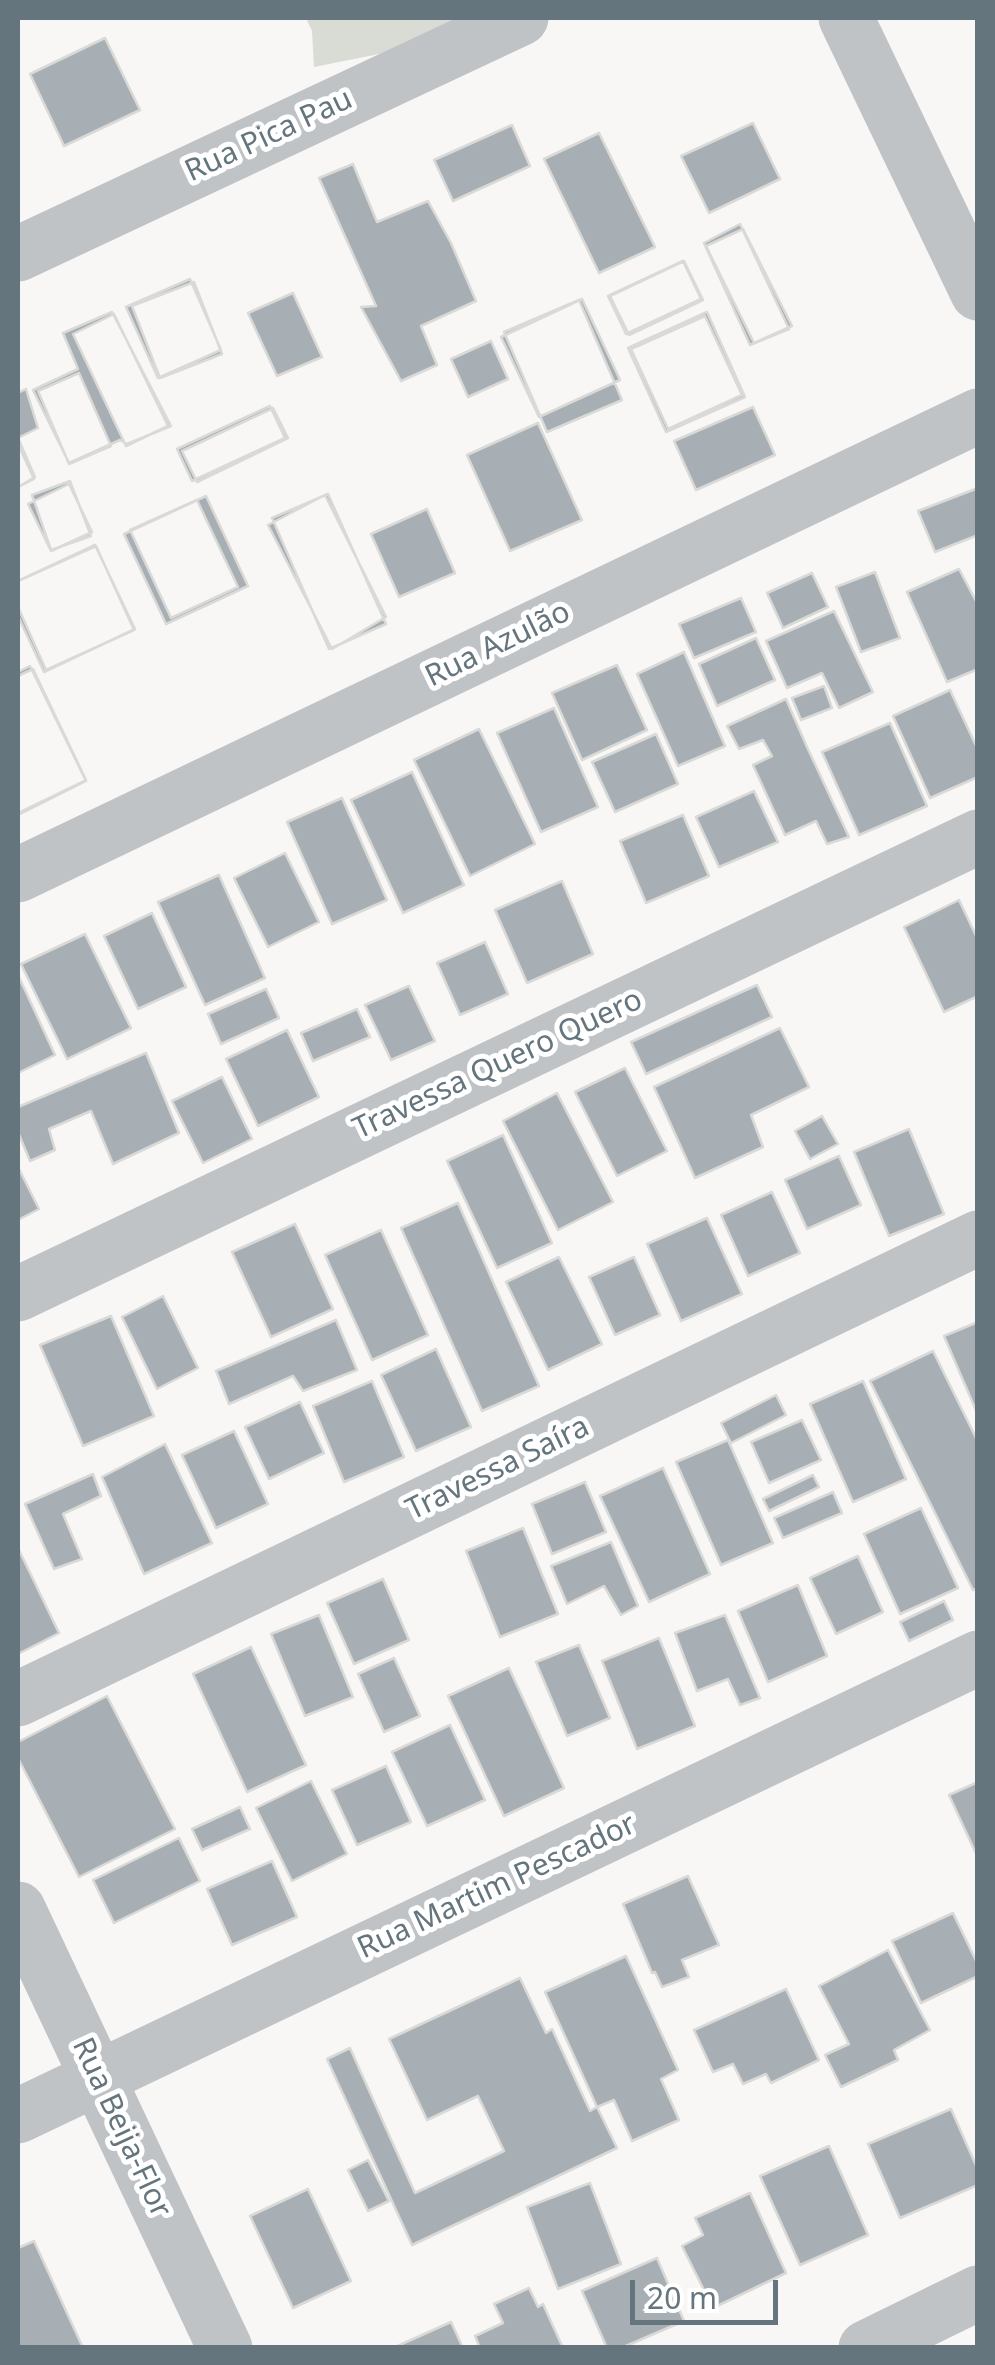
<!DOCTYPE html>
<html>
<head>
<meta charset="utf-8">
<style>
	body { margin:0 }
	#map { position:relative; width:995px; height:2365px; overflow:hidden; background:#f8f7f5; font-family:"Noto Sans",sans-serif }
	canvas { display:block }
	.frame { position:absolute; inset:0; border:20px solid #65757e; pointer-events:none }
	.scale { position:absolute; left:630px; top:2280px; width:148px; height:45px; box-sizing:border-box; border:5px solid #65757e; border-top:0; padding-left:12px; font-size:30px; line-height:35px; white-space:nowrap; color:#65757e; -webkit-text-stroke:8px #fff; paint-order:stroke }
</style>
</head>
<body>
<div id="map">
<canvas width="995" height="2365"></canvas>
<div class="frame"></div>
<div class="scale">20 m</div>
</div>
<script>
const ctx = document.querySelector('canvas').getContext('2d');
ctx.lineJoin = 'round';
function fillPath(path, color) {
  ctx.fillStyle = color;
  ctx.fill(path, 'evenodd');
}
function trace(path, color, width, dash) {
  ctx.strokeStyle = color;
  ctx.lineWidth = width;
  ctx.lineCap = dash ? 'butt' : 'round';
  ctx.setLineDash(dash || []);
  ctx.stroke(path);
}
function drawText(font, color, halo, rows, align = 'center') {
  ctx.font = font + ' "Noto Sans",sans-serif';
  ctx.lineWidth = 10;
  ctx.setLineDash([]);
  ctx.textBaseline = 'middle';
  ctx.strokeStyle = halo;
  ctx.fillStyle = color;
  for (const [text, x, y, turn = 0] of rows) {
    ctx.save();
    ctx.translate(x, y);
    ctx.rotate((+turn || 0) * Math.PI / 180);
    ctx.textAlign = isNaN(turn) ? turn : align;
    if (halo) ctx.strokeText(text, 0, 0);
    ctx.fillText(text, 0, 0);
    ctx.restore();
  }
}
const green = new Path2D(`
	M306 18H480L384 53 314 67 312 31Z`);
const building = new Path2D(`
	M105 38 140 110 64 146 30 74Z
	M753 123 780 179 709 213 681 156Z
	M512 125 530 166 453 201 434 160Z
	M599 133 655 247 599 273 544 159Z
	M353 164 377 222 428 201 451 243 476 301 421 326 437 365 401 381 361 307 376 306 319 178Z
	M740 224 789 329 750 345 704 243Z
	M743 229 792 326 754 343 706 246Z
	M683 261 701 299 626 334 608 296Z
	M684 261 703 300 629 335 610 296Z
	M190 279 221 350 158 378 126 307Z
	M194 282 222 354 160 378 132 306Z
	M293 293 322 357 277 376 248 313Z
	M582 299 620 380 539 417 501 337Z
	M579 300 622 400 547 432 504 332Z
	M112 312 171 426 127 444 120 440 69 463 33 390 78 369 63 333Z
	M707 312 745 397 666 432 628 348Z
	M114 314 168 426 126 446 73 334Z
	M705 316 742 395 668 429 631 349Z
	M491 341 508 379 468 397 451 359Z
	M79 373 111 446 69 464 38 391Z
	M26 389 38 428 18 438 35 477 18 487V393Z
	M270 406 285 438 192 481 177 449Z
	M753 407 775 455 696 490 674 441Z
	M273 408 288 438 197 482 182 451Z
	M538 423 582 520 510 551 467 455Z
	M18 444 34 479 18 487Z
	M70 481 91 536 51 550 32 495Z
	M69 484 92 532 51 551 28 504Z
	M978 488V535L935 552 918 511Z
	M328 494 386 624 329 649 272 518Z
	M325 495 386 617 332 649 268 525Z
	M206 496 248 586 166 624 124 534Z
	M197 500 238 587 171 618 130 530Z
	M427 509 455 573 399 597 371 534Z
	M95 545 135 629 44 672 18 616V581Z
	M96 546 134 630 46 670 18 607V581Z
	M959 569 978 605V669L947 682 907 592Z
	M875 572 900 638 861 652 836 587Z
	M812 573 828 607 783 628 767 593Z
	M741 598 756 632 694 658 679 624Z
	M834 611 873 692 839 708 822 673 787 688 766 641Z
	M756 638 775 680 717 706 699 664Z
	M684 652 725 746 678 766 637 674Z
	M617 665 647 730 582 760 552 693Z
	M30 666 86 781 18 815V672Z
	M33 669 86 780 18 813V676Z
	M824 686 832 708 801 720 792 698Z
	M950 690 978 750V777L930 798 893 716Z
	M786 699 807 747 849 837 827 844 816 821 785 835 753 765 772 756 763 740 739 749 727 726Z
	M554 708 598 807 541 832 497 733Z
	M890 723 927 806 859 835 822 752Z
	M479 729 535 844 470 876 414 760Z
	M656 734 678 784 615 812 592 762Z
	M412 772 464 885 403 913 351 800Z
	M754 791 778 842 719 867 696 817Z
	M342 798 387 900 332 924 287 822Z
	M683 815 709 876 646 903 620 841Z
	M285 853 319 922 268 947 234 878Z
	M219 875 265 978 205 1005 158 902Z
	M562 881 593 954 527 983 495 910Z
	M959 900 978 940V996L944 1012 904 927Z
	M152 913 186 987 138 1009 104 936Z
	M85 934 131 1028 67 1059 21 964Z
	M485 942 508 994 460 1015 437 963Z
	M18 975 55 1055 18 1073Z
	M757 985 772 1017 646 1074 631 1042Z
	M409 986 435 1041 391 1060 365 1005Z
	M266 989 279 1018 221 1044 208 1014Z
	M357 1009 370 1037 313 1061 301 1033Z
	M780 1028 809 1087 751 1115 763 1147 695 1178 654 1087Z
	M287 1030 319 1097 258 1126 226 1059Z
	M146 1053 179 1133 113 1164 91 1111 49 1129 55 1150 30 1161 18 1132V1107Z
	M625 1068 667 1151 617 1176 575 1092Z
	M222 1077 252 1139 203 1163 172 1101Z
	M557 1093 613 1202 558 1230 503 1121Z
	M822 1116 838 1144 810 1159 795 1131Z
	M909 1129 944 1214 889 1236 854 1152Z
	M503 1135 552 1243 497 1268 447 1161Z
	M839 1156 861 1205 807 1229 785 1180Z
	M18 1167 39 1209 18 1220Z
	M772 1192 800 1253 748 1276 721 1215Z
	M458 1203 539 1386 482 1411 401 1228Z
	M707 1218 742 1294 681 1321 647 1244Z
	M295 1224 333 1309 271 1337 232 1252Z
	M381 1230 428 1335 372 1360 325 1255Z
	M559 1257 602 1344 548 1370 506 1282Z
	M634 1257 660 1315 615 1335 589 1277Z
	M163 1296 198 1368 157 1389 122 1317Z
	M111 1316 154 1416 83 1446 40 1345Z
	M336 1320 357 1370 303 1391 293 1376 229 1404 216 1371Z
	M978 1322V1415L944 1336Z
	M436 1349 471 1427 416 1451 381 1375Z
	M933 1351 978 1442V1588L973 1590 870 1381Z
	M372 1381 404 1457 344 1482 313 1406Z
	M863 1381 906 1479 853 1502 810 1404Z
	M776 1395 786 1415 731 1443 721 1423Z
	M300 1402 324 1453 269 1479 245 1427Z
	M802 1420 821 1460 769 1483 751 1442Z
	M234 1431 268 1504 216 1528 182 1455Z
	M728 1440 773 1543 721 1565 676 1462Z
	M165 1444 212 1543 144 1574 102 1477Z
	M663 1468 710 1574 649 1602 600 1496Z
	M93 1474 101 1496 63 1514 82 1559 54 1569 25 1504Z
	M813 1475 819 1487 769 1511 763 1499Z
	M585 1482 606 1532 552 1554 532 1504Z
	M833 1492 842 1513 783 1538 774 1518Z
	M921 1508 958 1588 900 1614 864 1534Z
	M523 1528 558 1614 500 1637 466 1551Z
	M611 1542 638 1606 621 1615 604 1586 567 1604 551 1566Z
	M18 1548 59 1633 18 1654Z
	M858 1556 883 1612 836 1634 810 1578Z
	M383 1579 409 1640 354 1664 327 1603Z
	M798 1585 827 1656 768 1682 738 1611Z
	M944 1601 953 1620 909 1641 900 1622Z
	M319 1615 353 1697 305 1716 271 1634Z
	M725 1615 760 1698 740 1705 728 1679 697 1691 675 1633Z
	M659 1638 695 1726 637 1749 602 1661Z
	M579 1645 610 1718 567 1736 536 1662Z
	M251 1647 306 1765 247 1792 193 1674Z
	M394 1658 420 1716 384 1732 358 1674Z
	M509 1668 564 1788 504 1816 448 1696Z
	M107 1696 175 1829 79 1877 18 1758V1742Z
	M450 1725 485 1800 427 1826 392 1752Z
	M386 1766 411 1822 357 1845 332 1790Z
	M311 1781 347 1854 292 1881 256 1808Z
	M978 1782V1858L949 1795Z
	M240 1807 250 1829 202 1850 192 1829Z
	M179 1838 200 1881 114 1923 93 1880Z
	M272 1861 297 1917 232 1945 207 1889Z
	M688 1876 719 1945 682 1960 689 1977 662 1987 655 1972 652 1973 623 1904Z
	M953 1913 978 1965V1976L921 2003 892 1941Z
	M888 1950 930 2030 894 2050 898 2060 841 2087 825 2055 849 2044 819 1986Z
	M626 1956 678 2070 661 2079 679 2120 632 2141 614 2100 597 2107 545 1992Z
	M520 1978 546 2033 552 2029 590 2111 597 2107 617 2148 412 2245 327 2059 350 2048 415 2193 504 2151 478 2096 427 2120 389 2039Z
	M786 1989 819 2060 771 2083 766 2074 743 2084 733 2064 713 2072 694 2030Z
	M951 2109 978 2170V2185L900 2218 868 2144Z
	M829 2146 868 2235 800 2265 760 2176Z
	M368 2160 389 2201 368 2211 348 2170Z
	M590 2183 621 2264 558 2289 527 2207Z
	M308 2189 351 2281 293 2308 250 2216Z
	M750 2193 786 2273 713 2308 682 2246 703 2235 695 2218Z
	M34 2241 83 2348H18V2248Z
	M657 2258 684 2321 621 2348H607L582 2291Z
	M529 2288 538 2307 543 2304 563 2348H480L475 2336 503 2323 494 2304Z
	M451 2322 463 2348H393Z`);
const minor = new Path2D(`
	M846 18 978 293
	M18 254 521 18
	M18 875 978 416
	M18 1294 978 837
	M18 1699 978 1238
	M18 1909 225 2348
	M18 2116 978 1658
	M866 2348 978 2293`);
const streetNames = [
	["Rua Pica Pau",269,136,-25],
	["Rua Azulão",498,645,-26],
	["Travessa Quero Quero",498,1065,-25],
	["Travessa Saíra",498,1469,-26],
	["Rua Martim Pescador",497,1887,-25],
	["Rua Beija-Flor",121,2128,65]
];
fillPath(green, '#d8dcd5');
fillPath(building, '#a7afb4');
trace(building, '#d9d9d7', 2.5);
trace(minor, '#bfc3c6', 55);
drawText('30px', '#65757e', '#fff', streetNames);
</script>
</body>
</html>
